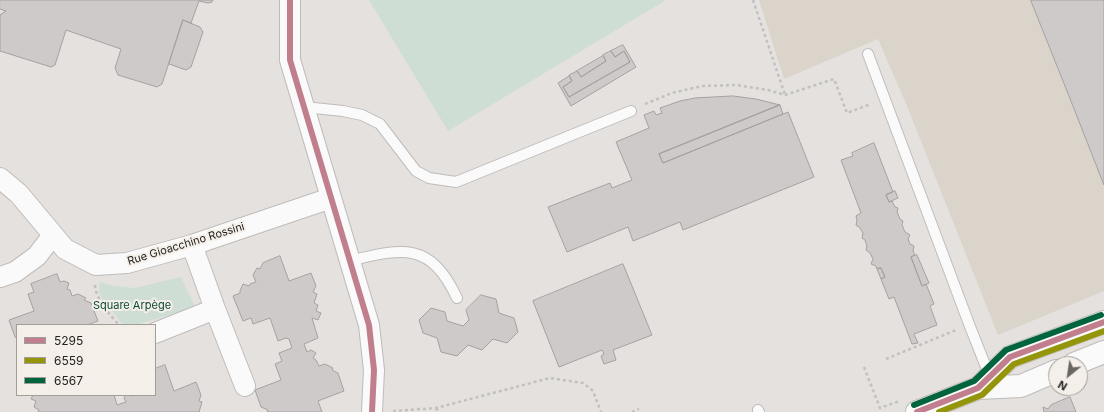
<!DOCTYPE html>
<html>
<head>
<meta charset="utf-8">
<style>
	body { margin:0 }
	#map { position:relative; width:1104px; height:412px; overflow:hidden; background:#e4e1de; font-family:Inter,sans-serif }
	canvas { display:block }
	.legend { position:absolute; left:16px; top:324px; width:140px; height:72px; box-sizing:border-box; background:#f4efe8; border:1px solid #a19d98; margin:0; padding:5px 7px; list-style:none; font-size:12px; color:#252320 }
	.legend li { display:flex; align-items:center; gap:8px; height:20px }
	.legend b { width:20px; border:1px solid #a19d98 }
	.north { position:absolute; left:1048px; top:356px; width:40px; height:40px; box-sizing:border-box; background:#f4efe8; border:1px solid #a19d98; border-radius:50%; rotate:210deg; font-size:11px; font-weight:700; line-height:16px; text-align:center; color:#252320 }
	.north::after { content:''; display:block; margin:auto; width:14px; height:18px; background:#686662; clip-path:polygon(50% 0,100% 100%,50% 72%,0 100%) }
</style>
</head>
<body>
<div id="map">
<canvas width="1104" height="412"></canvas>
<ul class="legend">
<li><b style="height:5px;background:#c17f8e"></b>5295</li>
<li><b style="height:5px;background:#95950b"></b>6559</li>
<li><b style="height:5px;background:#00643c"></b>6567</li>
</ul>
<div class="north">N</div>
</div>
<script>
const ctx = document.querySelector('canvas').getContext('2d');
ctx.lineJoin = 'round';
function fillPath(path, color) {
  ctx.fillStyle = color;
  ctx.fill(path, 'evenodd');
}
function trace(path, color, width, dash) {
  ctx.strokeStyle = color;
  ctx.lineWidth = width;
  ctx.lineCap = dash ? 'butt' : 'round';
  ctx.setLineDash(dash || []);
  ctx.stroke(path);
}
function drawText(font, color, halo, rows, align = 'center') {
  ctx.font = font + ' Inter,sans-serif';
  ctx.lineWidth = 4;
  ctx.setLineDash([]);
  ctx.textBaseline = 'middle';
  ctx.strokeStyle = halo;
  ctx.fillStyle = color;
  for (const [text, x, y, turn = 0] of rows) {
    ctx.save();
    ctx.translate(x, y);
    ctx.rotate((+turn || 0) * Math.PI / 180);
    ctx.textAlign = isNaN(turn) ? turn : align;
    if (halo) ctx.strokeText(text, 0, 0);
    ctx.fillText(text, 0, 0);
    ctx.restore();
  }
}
const built = new Path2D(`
	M759 0H1104V291L998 335 907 106 878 39 784 79Z`);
const green = new Path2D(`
	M369 0H666L448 131Z
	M181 277 195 307 135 325H123L101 297 99 291 100 282 113 286 135 288Z`);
const building = new Path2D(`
	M0 0H213L212 2 208 3 199 1 191 23 183 20 162 84 157 87 118 75 115 68 121 49 66 30 55 65 51 67 0 51V16L1 14 6 11 0 9Z
	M1031 0H1104V185L1069 96Z
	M183 20 200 27 203 32 191 67 186 70 169 64Z
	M623 45 636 67 571 106 558 83 569 76 572 81 563 87 569 97 630 62 624 51 615 57 611 51Z
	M611 51 615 57 624 51 630 62 569 97 563 87 572 81 569 75 577 71 581 77 606 61 603 55Z
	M603 56 606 61 581 77 577 71Z
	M733 96 756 99 780 105 659 154 663 163 788 112 814 177 683 230 680 222 633 241 628 227 567 252 548 207 610 183 612 188 632 180 616 142 649 128 644 115 654 111 656 115 662 113 660 108 680 101 695 98Z
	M780 105 783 114 663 163 659 154Z
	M874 143 893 192 886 195 889 202 892 201 895 207 898 208 897 212 900 219 903 221 902 225 905 232 910 235 908 239 910 244 914 246 913 251 915 255 911 257 922 286 926 284 934 304 930 306 937 325 914 334 918 343 912 344 894 297 889 299 881 279 885 277 881 268 877 269 876 266 871 264 873 259 870 253 866 250 867 246 865 240 862 238 863 233 860 228 856 225 857 220 856 216 861 213 841 160 853 156 852 153Z
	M895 191 898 198 889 202 886 195Z
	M917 255 929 283 922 286 911 257Z
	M280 256 289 281 311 273 316 286 313 292 317 294 314 303 318 305 316 311 321 313 318 320 312 318 318 338 304 344 307 352 311 350 316 353 313 358 316 360 319 366 325 364 333 368 332 370 338 373 344 391 318 401 322 412H267L268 410 261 407 255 390 281 380 275 364 282 361 279 353 292 348 289 339 286 338 278 341 270 318 253 324 251 318 243 321 233 296 240 293V291L243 284 249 286 250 284 256 282 253 275 257 268 260 269 263 263Z
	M623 264 652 335 613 350 616 360 604 364 601 356 604 354 602 350 559 367 533 301Z
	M881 268 885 277 881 279 877 269Z
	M57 274 60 282 64 281 69 283 67 289 70 290 72 296 78 294 86 298 84 300 91 303 98 321 87 325H17V338L15 337 9 320 34 311 28 294 34 292 31 284Z
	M481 295 496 299 499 313 514 318 518 332 507 343 493 339 482 350 468 345 457 356 441 352 437 338 423 333 419 320 431 308 445 312 447 321 463 326 469 320 466 310Z
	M165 365 174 391 196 382 201 395 199 401 202 402 199 412H200H38L39 410 34 407 36 401 31 399 33 395H114L117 405 126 402 124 398 126 395 132 396 133 395H155V369Z
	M1070 397 1076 412H1044L1043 407 1048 409 1051 405Z`);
const path = new Path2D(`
	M753 0 785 95
	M645 104 672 93 702 86 736 85 768 90 785 95 834 79 847 113 871 104
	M95 285C95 298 111 316 119 325
	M886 359 956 330
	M864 367 880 408 897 402V404
	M436 408 439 412
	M393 411 436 408 550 378 583 383 593 391 601 412
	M632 412 639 409`);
const lane = new Path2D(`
	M868 54 969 324 990 377
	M304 107 343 111 362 115 380 124 416 171 429 178 456 182 631 111
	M349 261C403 248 430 241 457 298
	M758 410 759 412`);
const street = new Path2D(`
	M290 0V60L369 325 374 370 372 412
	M0 178 19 194 65 249 96 265 127 263 192 245 331 198
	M192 245 215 309 245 386
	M0 277 15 272 37 256 53 235
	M155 333 215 309`);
const secondary = new Path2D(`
	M1074 364 1104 352
	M978 388 1010 357 1104 322
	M917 412 978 388 1021 386 1056 371`);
const bus1 = new Path2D(`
	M290 0V60L369 325 374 370 372 412
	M917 412 978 388 1010 357 1104 322`);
const bus2 = new Path2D(`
	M939 412 982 395 1014 364 1104 331`);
const bus3 = new Path2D(`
	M914 405 974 381 1006 350 1101 315`);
const streetNames = [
	["Rue Gioacchino Rossini",186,244,-17]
];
const parkNames = [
	["Square Arpège",132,306]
];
fillPath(built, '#dad4cb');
fillPath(green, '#ceded5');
fillPath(building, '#cdcac9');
trace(building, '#a4a2a0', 1);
trace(lane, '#bfbcba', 12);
trace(street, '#bfbcba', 22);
trace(secondary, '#bfbcba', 24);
trace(path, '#c1c1c0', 2.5, [3, 3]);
trace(lane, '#fbfafa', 10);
trace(street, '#fbfafa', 20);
trace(secondary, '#fbfafa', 22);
trace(bus1, '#c17f8e', 6);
trace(bus2, '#95950b', 6);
trace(bus3, '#00643c', 6);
drawText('11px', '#252320', '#f4efe8', streetNames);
drawText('11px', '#0a4a35', '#f4efe8', parkNames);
</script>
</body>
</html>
